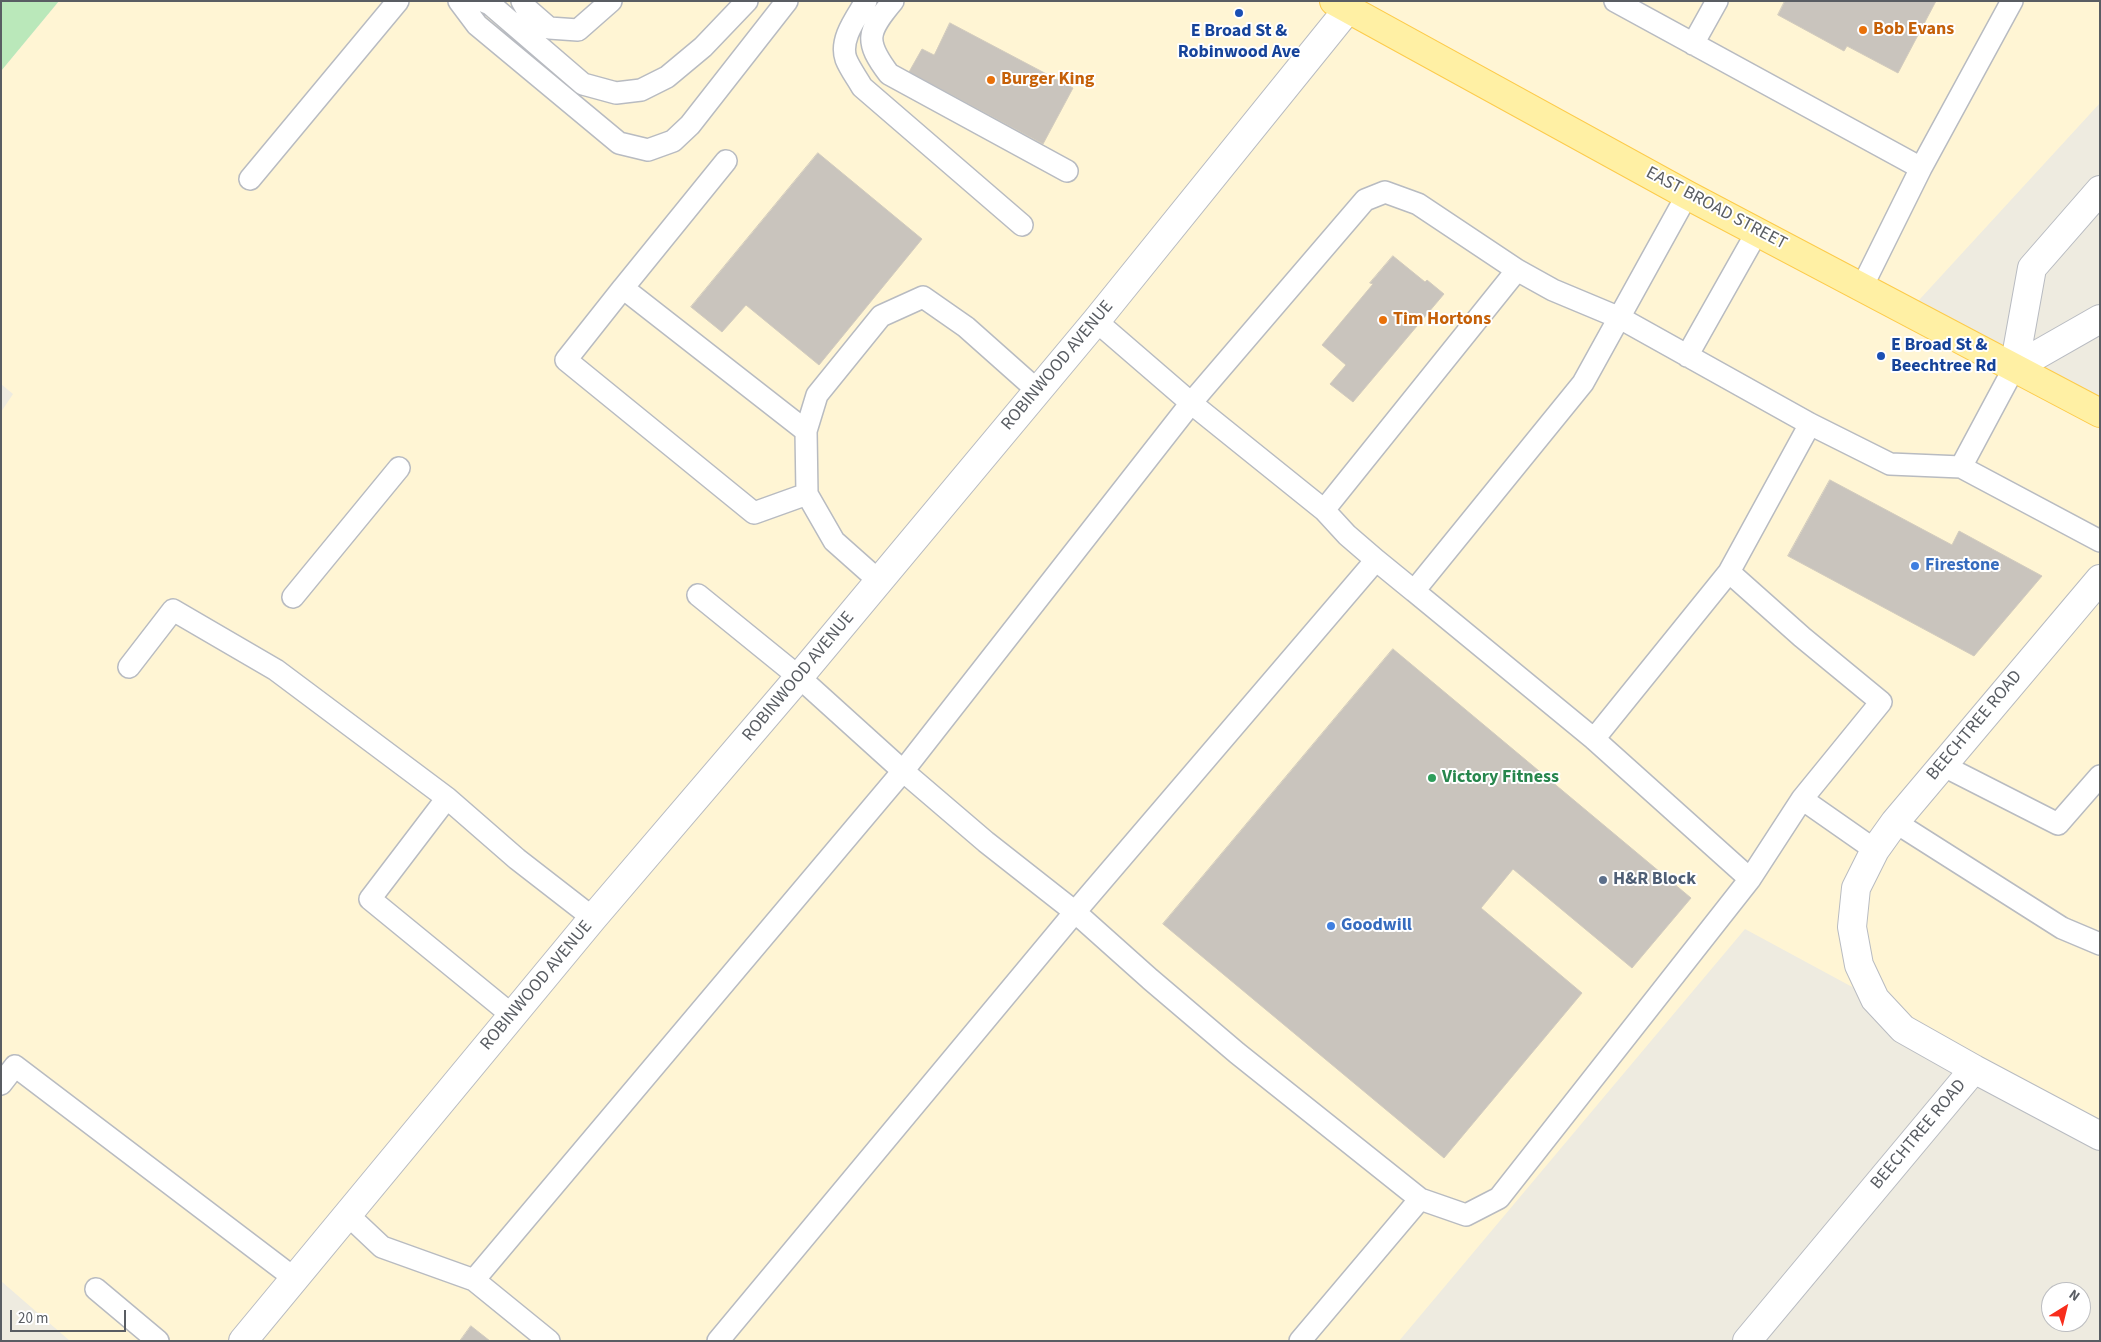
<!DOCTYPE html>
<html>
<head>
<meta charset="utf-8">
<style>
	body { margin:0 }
	#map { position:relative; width:2101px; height:1342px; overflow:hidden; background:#eeebe0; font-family:"Source Sans 3",sans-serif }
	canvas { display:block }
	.frame { position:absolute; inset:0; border:2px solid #595d63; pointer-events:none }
	.north { position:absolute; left:2041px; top:1282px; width:50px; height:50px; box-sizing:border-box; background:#fff; border:1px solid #bdbec1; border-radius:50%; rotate:36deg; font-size:14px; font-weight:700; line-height:20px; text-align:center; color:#595d63 }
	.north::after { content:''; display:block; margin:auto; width:18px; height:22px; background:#f82d1c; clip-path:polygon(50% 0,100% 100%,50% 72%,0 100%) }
	.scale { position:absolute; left:10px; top:1310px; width:116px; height:22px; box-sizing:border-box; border:2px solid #595d63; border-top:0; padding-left:6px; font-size:15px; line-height:18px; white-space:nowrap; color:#595d63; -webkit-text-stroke:4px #fff; paint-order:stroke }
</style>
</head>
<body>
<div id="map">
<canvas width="2101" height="1342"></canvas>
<div class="frame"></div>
<div class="north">N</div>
<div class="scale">20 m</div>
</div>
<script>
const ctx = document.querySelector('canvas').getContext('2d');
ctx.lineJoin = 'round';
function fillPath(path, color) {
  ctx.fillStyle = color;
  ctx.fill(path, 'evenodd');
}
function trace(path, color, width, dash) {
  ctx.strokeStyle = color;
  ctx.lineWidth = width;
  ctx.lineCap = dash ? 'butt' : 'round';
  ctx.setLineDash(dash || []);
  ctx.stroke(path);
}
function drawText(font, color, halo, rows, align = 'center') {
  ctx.font = font + ' "Source Sans 3",sans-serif';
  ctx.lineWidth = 4;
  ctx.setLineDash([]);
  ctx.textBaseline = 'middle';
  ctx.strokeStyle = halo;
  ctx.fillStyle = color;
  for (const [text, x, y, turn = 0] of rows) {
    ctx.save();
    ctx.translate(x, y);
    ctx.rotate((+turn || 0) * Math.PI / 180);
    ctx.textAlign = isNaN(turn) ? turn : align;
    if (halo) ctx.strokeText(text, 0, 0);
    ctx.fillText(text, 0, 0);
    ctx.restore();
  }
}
const commercial = new Path2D(`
	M59 1H2100V103L1909 311 2100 413V1121L1745 929 1399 1341H70L1 1281V412L13 394 1 384V71Z`);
const green = new Path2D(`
	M1 1H59L1 71Z`);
const building = new Path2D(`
	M1785 1H1936L1898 73 1847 46 1844 51 1778 15Z
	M950 23 1073 88 1043 144 909 72 922 49 934 55Z
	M818 153 922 239 819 365 746 305 722 332 691 307Z
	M1393 256 1425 282 1427 280 1444 294 1353 402 1330 384 1346 365 1322 345 1373 284 1370 283Z
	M1830 480 1952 545 1959 531 2042 576 1974 656 1788 556Z
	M1393 649 1691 898 1632 968 1513 869 1481 908 1582 993 1444 1158 1163 924Z
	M471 1326 490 1341H460Z`);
const service = new Path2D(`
	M459 1 477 25 619 143 648 150 673 141 690 125 787 1
	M483 1 490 4 583 84 616 93 641 90 667 77 703 47 747 1
	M522 1 526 8 549 28 578 30 611 1
	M866 1C857 17 839 39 846 59 850 69 857 78 862 87L1022 225
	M893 1C867 32 864 41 889 74L1067 171
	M1615 1 1921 168
	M1693 44 1717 1
	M726 161 623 288 806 431
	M250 179 398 1
	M1862 287 1921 168 2012 1
	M623 288 566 360 754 513 807 494
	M1687 356 1757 232
	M1810 424 1729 572 1802 637 1881 702 1802 799 1875 850
	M1961 467 2014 368
	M1324 510 1517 270
	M1376 560 1414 591 1583 383 1687 195
	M879 581 834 541 807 494 806 431 817 395 881 316 923 297 966 327 1038 391
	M1414 591 1594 739 1750 879 1802 799
	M698 595 799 677 903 771 986 842 1075 912 1150 979 1237 1053 1420 1199 1300 1341
	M293 597 399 468
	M129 667 173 610 276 670 447 798 517 859 593 918
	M1594 739 1729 572
	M1942 765 2058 824 2100 776
	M447 798 370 899 513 1016
	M1895 822 2062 928 2100 944
	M1 1084 15 1066 294 1278
	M1420 1199 1466 1215 1499 1198 1750 879
	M348 1215 382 1247 474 1280 549 1341
	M474 1280 903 771 1191 403 1365 200 1385 192 1418 204 1517 270 1553 290 1620 318 1810 424 1890 464 1961 467 2100 541
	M96 1289 158 1341
	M718 1341 1075 912 1376 560 1347 535 1324 510 1191 403 1096 321`);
const minor = new Path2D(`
	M2014 368 2032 268 2100 190
	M2014 368 2100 319
	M2100 579 1895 822 1875 850 1856 888 1852 927 1859 965 1875 999 1903 1029 1974 1069 2100 1136
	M243 1341 593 918 799 677 1096 321 1348 9
	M1747 1341 1974 1069`);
const primary = new Path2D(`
	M1334 1 1687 195 2100 413`);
const markers = [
	[1239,13,5,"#1a4fb4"],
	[1863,30,5,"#e8710a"],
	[991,80,5,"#e8710a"],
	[1383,320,5,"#e8710a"],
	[1881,356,5,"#1a4fb4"],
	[1915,566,5,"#3f7fe0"],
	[1432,778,5,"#2e9e5b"],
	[1603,880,5,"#5c6f8a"],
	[1331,926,5,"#3f7fe0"]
];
const foodNames = [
	["Bob Evans",1873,30],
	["Burger King",1001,80],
	["Tim Hortons",1393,320]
];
const transitNames = [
	["E Broad St &",1239,32],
	["Robinwood Ave",1239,53],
	["E Broad St &",1891,346,"left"],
	["Beechtree Rd",1891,367,"left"]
];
const streetNames = [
	["EAST BROAD STREET",1716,209,28],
	["ROBINWOOD AVENUE",1058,366,-50],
	["ROBINWOOD AVENUE",799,677,-50],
	["BEECHTREE ROAD",1975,726,-50],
	["ROBINWOOD AVENUE",537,986,-50],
	["BEECHTREE ROAD",1919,1135,-50]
];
const shopNames = [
	["Firestone",1925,566],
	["Goodwill",1341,926]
];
const leisureNames = [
	["Victory Fitness",1442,778]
];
const serviceNames = [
	["H&R Block",1613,880]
];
fillPath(commercial, '#fff5d4');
fillPath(green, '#bae8ba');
fillPath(building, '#c9c4bd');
trace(building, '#d3ccbe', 1);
trace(service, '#b8bbc1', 24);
trace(minor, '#b8bbc1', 30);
trace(primary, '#fdcb4a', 30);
trace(service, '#fff', 21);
trace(minor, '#fff', 28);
trace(primary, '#fff0a4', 28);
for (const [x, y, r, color] of markers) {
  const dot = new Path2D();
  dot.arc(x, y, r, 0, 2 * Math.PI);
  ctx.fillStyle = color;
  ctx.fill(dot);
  trace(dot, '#fff', 2);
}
drawText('bold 18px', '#c56008', '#fff', foodNames, 'left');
drawText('bold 18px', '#164399', '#fff', transitNames);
drawText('18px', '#595d63', '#fff', streetNames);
drawText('bold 18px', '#366cbe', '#fff', shopNames, 'left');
drawText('bold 18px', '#27864d', '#fff', leisureNames, 'left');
drawText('bold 18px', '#4e5e75', '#fff', serviceNames, 'left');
</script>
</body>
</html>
